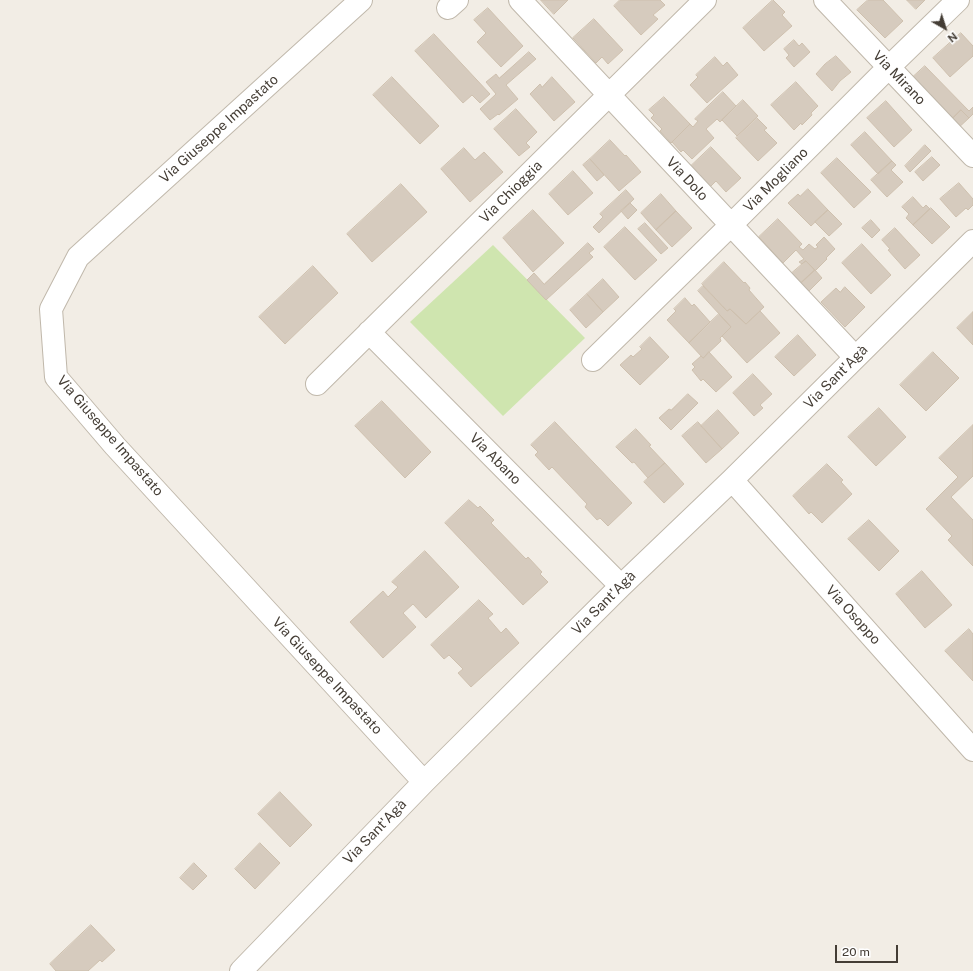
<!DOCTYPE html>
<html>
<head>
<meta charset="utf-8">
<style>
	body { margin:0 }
	#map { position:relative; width:973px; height:971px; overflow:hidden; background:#f2ede5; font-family:"Public Sans",sans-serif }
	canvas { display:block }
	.north { position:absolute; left:925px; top:8px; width:40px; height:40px; -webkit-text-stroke:3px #fff; paint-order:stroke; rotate:141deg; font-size:11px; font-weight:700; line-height:16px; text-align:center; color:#443d35 }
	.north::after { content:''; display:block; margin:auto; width:14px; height:18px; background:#443d35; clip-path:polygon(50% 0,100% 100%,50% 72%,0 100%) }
	.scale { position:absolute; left:835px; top:945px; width:63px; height:18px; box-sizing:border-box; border:2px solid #443d35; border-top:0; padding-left:5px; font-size:12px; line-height:14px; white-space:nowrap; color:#443d35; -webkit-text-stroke:3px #fff; paint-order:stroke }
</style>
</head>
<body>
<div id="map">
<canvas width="973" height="971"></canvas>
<div class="north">N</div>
<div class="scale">20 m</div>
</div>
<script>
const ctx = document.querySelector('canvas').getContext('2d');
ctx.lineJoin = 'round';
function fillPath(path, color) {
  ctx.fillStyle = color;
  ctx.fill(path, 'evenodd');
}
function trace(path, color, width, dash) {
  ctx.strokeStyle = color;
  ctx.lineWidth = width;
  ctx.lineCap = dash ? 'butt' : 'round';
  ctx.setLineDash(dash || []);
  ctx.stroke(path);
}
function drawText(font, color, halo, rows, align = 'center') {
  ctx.font = font + ' "Public Sans",sans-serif';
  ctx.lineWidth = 3;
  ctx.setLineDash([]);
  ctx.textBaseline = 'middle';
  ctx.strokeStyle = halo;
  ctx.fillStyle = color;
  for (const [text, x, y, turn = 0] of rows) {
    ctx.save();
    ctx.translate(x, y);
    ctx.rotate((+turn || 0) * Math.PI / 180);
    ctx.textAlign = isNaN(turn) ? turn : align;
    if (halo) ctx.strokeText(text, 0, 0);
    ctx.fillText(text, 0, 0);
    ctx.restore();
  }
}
const green = new Path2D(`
	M493 245 585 338 503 416 410 322Z`);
const building = new Path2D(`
	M541 0H568L554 14Z
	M620 0H660L665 5 653 15 658 19 641 35 614 6Z
	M773 0 785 12 782 15 792 26 764 51 743 28Z
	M868 0H883L903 21 885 38 857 10Z
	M907 0H925L916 9Z
	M488 8 523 46 501 67 477 42 486 33 474 20Z
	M594 19 623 50 608 64 602 57 596 63 573 38Z
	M961 33 973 46V56L950 77 933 58Z
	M434 34 490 94 480 103 472 95 463 103 415 51Z
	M794 40 799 46 802 43 810 52 794 67 786 58 789 55 784 49Z
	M529 52 536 59 506 85 518 99 499 115 498 114 490 120 480 109 496 94 486 82 496 74 499 78Z
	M836 56 851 72 840 81 832 91 816 74 825 64Z
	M715 57 723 66 727 62 738 75 707 103 690 85 698 77 696 75Z
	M925 66 969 111 973 107V114L969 118 961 110 953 118 913 77Z
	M392 77 439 126 420 144 373 95Z
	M552 77 575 102 554 121 530 94 540 84 542 87Z
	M796 82 818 106 811 113 812 115 802 125 801 123 794 130 771 105Z
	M723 92 736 106 720 122 717 119 706 129 714 138 692 159 683 150 681 152 672 142 690 124 693 127 698 121 695 119Z
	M664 97 690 124 671 143 660 131 662 129 651 118 654 115 649 110Z
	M743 100 758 116 737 136 722 120Z
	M886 101 912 130 894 147 867 118Z
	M516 109 537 132 526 143 530 147 519 156 494 129Z
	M961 110 969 118 956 130 949 122Z
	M757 118 767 128 764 130 777 143 758 161 736 138Z
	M865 132 892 161 878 174 851 145Z
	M610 140 625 156 626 155 641 172 619 191 590 159Z
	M925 145 931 151 910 172 905 166Z
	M711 147 741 178 726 192 716 181 710 187 691 166Z
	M464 148 475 160 484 152 503 172 470 202 441 169Z
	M932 157 940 165 923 181 915 172Z
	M837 158 871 192 854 208 821 173Z
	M590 159 604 175 597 181 583 165Z
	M892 161 896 165 891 170 903 182 887 197 871 180Z
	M573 171 593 193 568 215 549 194Z
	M959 183 973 199V205L968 210 966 208 956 217 940 199Z
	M401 184 427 212 372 262 347 234Z
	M808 189 828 210 811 226 788 203 798 194 800 196Z
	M626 190 634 199 599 233 593 227 603 217 600 214Z
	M661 194 676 211 656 230 641 213Z
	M913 197 923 208 926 205 930 209 913 225 906 218 909 214 902 207Z
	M630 203 637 210 628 219 621 211Z
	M931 208 950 227 932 244 913 225Z
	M533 210 564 243 533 272 503 238Z
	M828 210 842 224 829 236 815 222Z
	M676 211 692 228 672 247 656 230Z
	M778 219 802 244 799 247 803 250 809 244 815 249 818 247 816 245 824 237 835 249 826 258 827 259 815 271 806 261 802 264 799 262 804 259 796 250 783 263 759 237Z
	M871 220 880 230 872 238 862 228Z
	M645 223 668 248 661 254 638 229Z
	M625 227 657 260 635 280 604 247Z
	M895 228 920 255 905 269 888 250 890 249 882 240Z
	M588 243 594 249 589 253 593 257 546 300 527 280 534 273 544 284Z
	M862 244 891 275 871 294 842 263Z
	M806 261 815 270 801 283 792 273Z
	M724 262 744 283 745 282 750 288 749 290 764 307 746 324 730 309 727 311 702 284Z
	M313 266 338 293 285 344 259 317Z
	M815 270 822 278 809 291 801 283Z
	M603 279 619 297 603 312 587 294Z
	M703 286 727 311 730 309 746 324 760 311 780 333 747 363 722 336 731 327 698 291Z
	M845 287 865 307 845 327 821 302 836 288 840 292Z
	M587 294 603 312 586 328 570 310Z
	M685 298 692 306 694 304 710 322 689 343 667 320 676 311 674 309Z
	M973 312V345L957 328Z
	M719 314 731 327 720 338 721 341 703 358 689 343Z
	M798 335 816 355 794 376 775 357Z
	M650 337 669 357 640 385 620 365 631 355 633 357 642 349 640 347Z
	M709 352 732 377 716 392 703 379 701 381 692 370 695 367 692 364 701 356 703 358Z
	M933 352 959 378 926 411 900 385Z
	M753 374 772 394 760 405 763 408 754 416 733 393Z
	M688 394 698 403 671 430 659 418 669 409 671 410Z
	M382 401 431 452 405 478 355 426Z
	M879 408 906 437 876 466 848 437Z
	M718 410 739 433 722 449 701 426Z
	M555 422 632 503 608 526 600 518 597 520 585 507 587 504 552 467 549 470 535 455 538 452 531 445Z
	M698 422 722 449 706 463 682 436Z
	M973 425V476L951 497 973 520V566L948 540 952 536 926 509 958 477 939 458Z
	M636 429 651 445 649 446 665 463 648 478 634 462 632 463 616 447Z
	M665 463 684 484 664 503 644 482Z
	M827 464 843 480 841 482 852 494 822 523 811 512 809 514 793 496Z
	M469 500 478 508 480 506 494 520 491 523 526 559 528 557 542 572 540 574 548 582 523 605 445 523Z
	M869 520 899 551 879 571 848 539Z
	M425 551 459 587 426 618 413 604 403 613 416 627 383 658 350 622 383 591 388 597 398 587 392 582Z
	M922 571 952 605 925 628 896 594Z
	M479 600 493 614 488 618 501 633 506 628 519 643 471 687 458 673 463 669 449 655 444 659 431 645Z
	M969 629 973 634V681L945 651Z
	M280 792 312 825 290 847 258 814Z
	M260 843 280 863 255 889 235 869Z
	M194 863 207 876 193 890 180 878Z
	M91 925 115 950 102 962 100 960 88 971H56L50 964Z`);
const minor = new Path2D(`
	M361 0 78 257 51 309 56 377 115 446 424 782
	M520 0 855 357
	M825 0 973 156
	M448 8 457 0
	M369 332 621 586
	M593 360 731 225 889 67 958 0
	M317 384 705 0
	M732 480 973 750
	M241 971 424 782 621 586 732 480 973 241`);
const streetNames = [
	["Via Mirano",899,78,46],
	["Via Giuseppe Impastato",219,129,-42],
	["Via Dolo",687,179,47],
	["Via Mogliano",776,180,-45],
	["Via Chioggia",511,192,-45],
	["Via Sant'Agà",836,377,-45],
	["Via Giuseppe Impastato",110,436,49],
	["Via Abano",495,459,45],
	["Via Sant'Agà",604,603,-45],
	["Via Osoppo",853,615,48],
	["Via Giuseppe Impastato",327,676,47],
	["Via Sant'Agà",375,832,-46]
];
fillPath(green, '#cfe5af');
fillPath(building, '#d6cbbe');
trace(building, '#cec0ae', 1);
trace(minor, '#c0b8ab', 24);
trace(minor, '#fff', 22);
drawText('14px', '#443d35', '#fff', streetNames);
</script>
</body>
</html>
